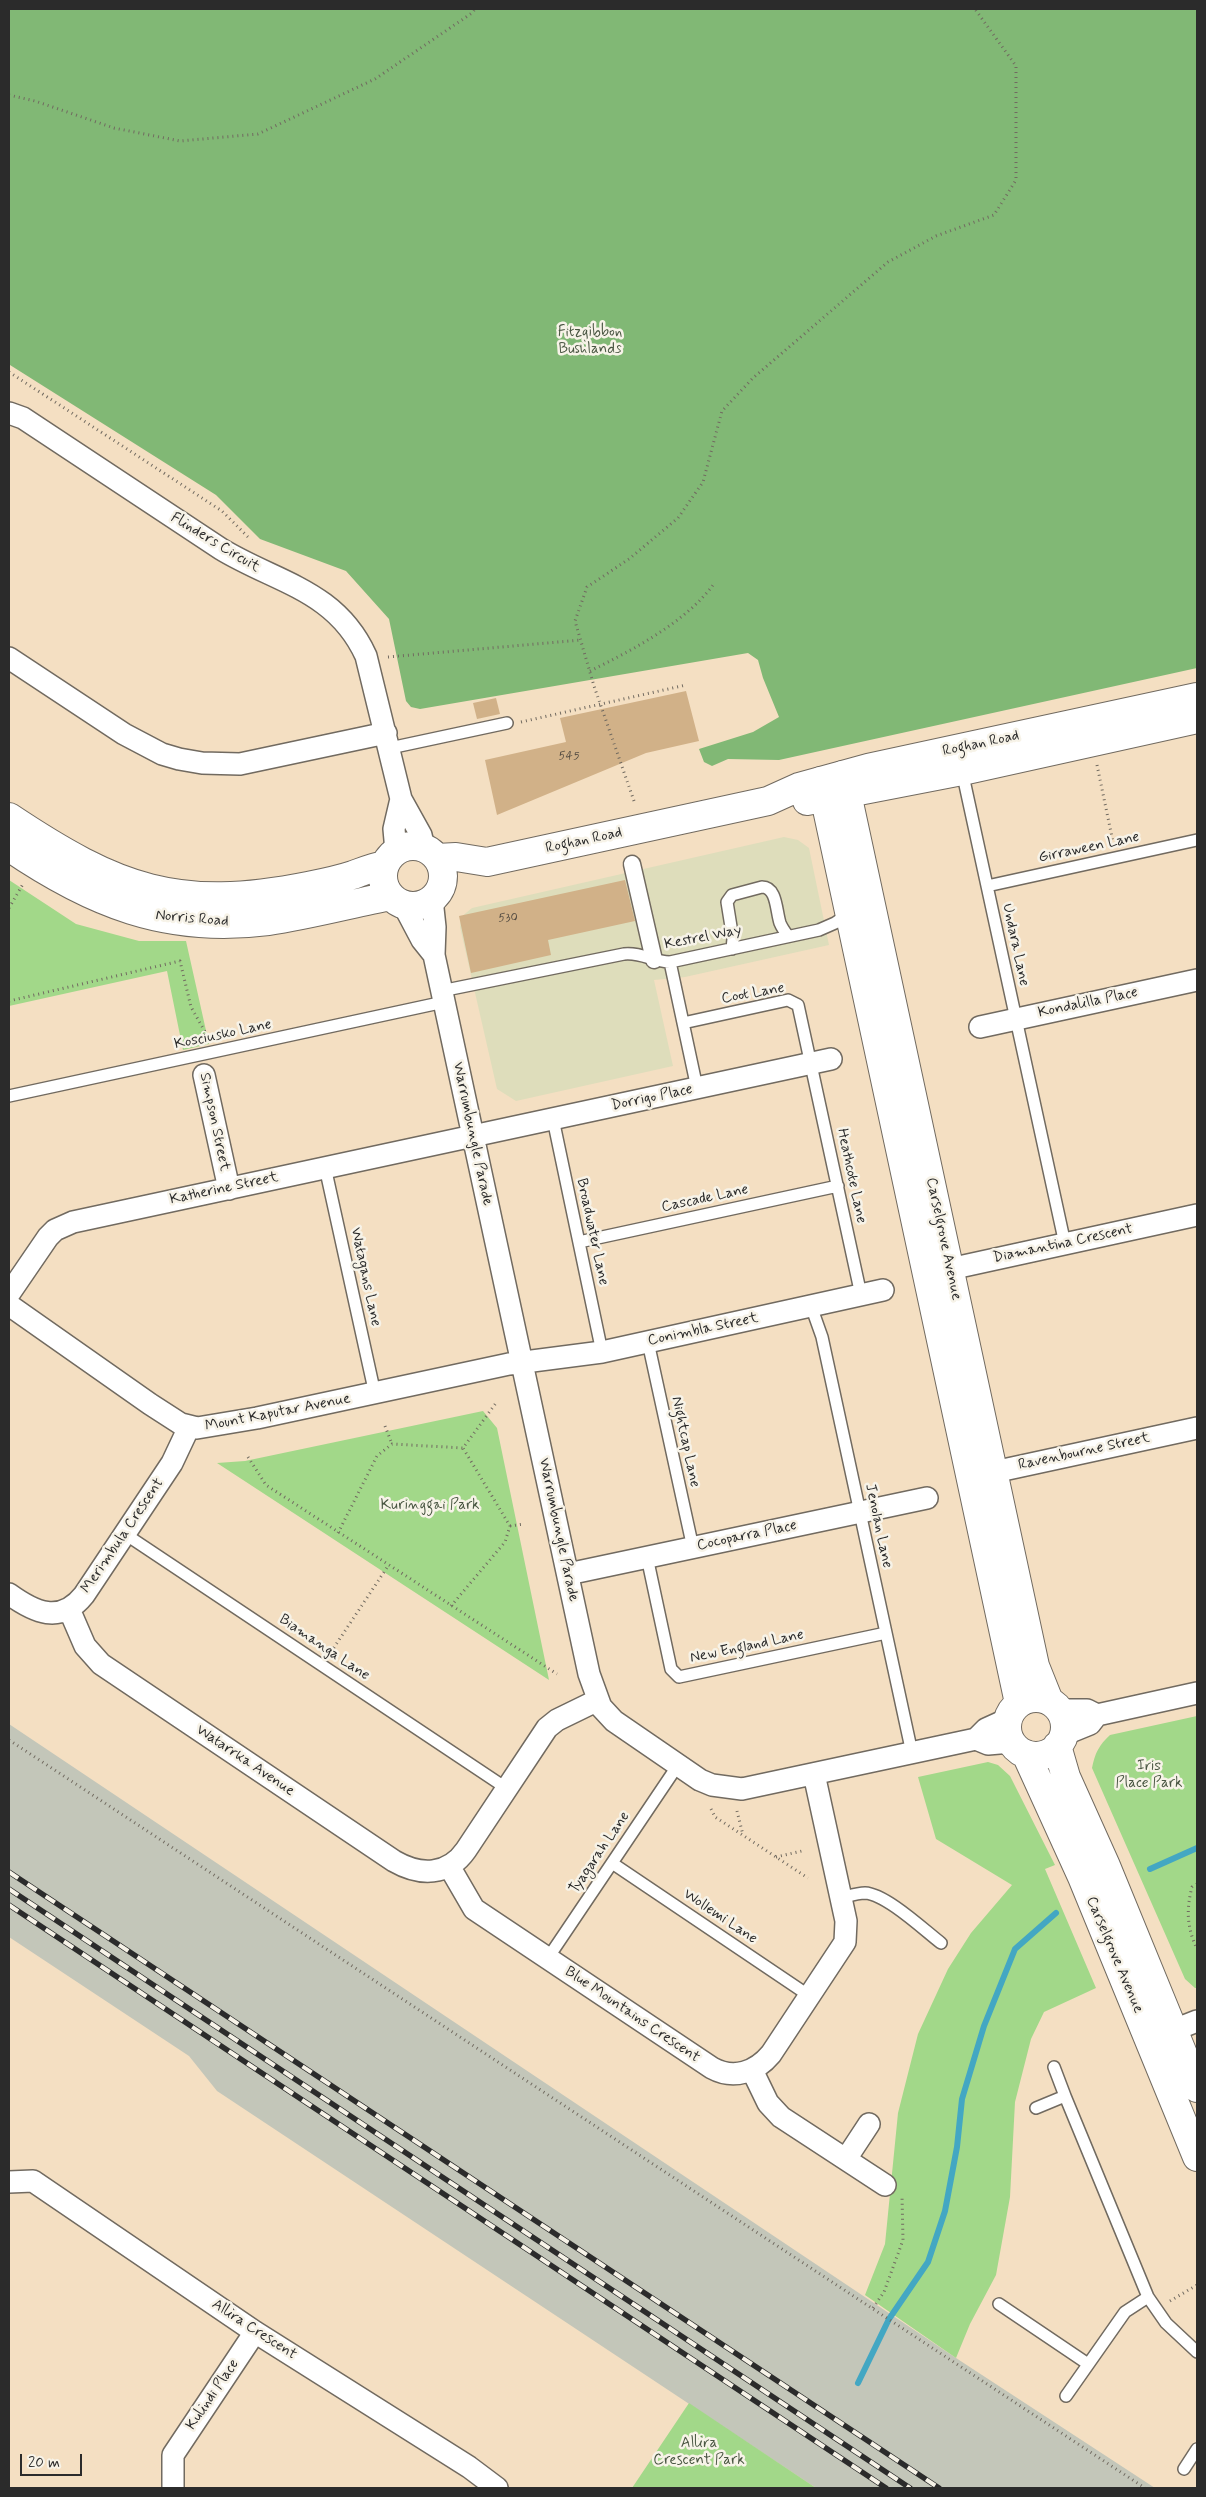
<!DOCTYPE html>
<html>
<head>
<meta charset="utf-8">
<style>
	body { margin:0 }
	#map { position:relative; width:1206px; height:2497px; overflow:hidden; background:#f4dfc2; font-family:Mynerve,sans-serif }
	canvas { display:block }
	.frame { position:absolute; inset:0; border:10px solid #2b2b2b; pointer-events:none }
	.scale { position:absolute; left:20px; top:2454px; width:62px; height:22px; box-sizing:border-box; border:2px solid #2b2b2b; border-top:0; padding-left:6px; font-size:15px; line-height:18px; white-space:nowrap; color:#2b2b2b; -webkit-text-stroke:4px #f7f3e8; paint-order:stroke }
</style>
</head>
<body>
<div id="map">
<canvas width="1206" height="2497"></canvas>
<div class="frame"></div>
<div class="scale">20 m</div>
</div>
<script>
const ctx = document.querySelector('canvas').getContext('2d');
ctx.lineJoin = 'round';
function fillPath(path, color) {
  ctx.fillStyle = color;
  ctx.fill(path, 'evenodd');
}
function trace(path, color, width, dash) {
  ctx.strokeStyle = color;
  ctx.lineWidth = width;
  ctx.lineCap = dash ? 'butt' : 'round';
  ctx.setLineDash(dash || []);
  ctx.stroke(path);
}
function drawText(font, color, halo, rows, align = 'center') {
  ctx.font = font + ' Mynerve,sans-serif';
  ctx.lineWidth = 5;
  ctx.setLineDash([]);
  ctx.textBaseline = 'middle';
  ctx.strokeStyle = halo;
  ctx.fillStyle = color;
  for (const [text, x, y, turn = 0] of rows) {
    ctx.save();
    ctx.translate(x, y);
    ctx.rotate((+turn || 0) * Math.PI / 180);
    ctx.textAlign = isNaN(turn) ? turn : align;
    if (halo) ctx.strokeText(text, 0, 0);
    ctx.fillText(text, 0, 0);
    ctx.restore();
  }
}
const built = new Path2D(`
	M784 837 798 840 809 848 829 945 685 977 654 980 673 1066 516 1101 497 1089 460 927 461 917 472 908Z`);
const industrial = new Path2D(`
	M9 1724 956 2358 1155 2488H816L217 2091 189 2056 9 1937Z`);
const green = new Path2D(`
	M9 880 76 924 139 941H186L209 1044 183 1050 167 971 9 1006Z
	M483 1411 497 1428 549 1680 217 1463 245 1461Z
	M1197 1716V1988H1195L1185 1979 1092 1768C1095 1753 1099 1745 1110 1735Z
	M988 1762 998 1765 1010 1776 1055 1865 1045 1869 1096 1988 1044 2012 1031 2039 1015 2102 1010 2197 996 2275 970 2324 956 2358 865 2295 885 2244 898 2113 918 2034 948 1969 971 1933 1012 1885 936 1839 918 1777Z
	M689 2403 816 2488H632Z`);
const forest = new Path2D(`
	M9 9H1197V668L779 760 728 759 712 766 704 762 699 749 753 732 779 717 763 678 758 660 748 653 420 709 411 707 406 701 389 619 346 571 260 539 216 495 10 365Z`);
const stream = new Path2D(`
	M1150 1869 1197 1848
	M858 2383 889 2319 928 2262 945 2211 957 2147 962 2099 984 2026 1015 1949 1056 1913`);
const building = new Path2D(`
	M686 691 699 741 646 753 497 815 485 760 566 742 560 718Z
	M496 698 500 714 477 719 473 703Z
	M625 880 635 921 548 940 551 955 471 973 459 916Z`);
const path = new Path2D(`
	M9 95 35 101 114 128 180 141 258 134 375 79 472 13 475 9
	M9 372 222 511 250 539
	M388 657 581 640
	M590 671C631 651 686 622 713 585
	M521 722 686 685
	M1097 765 1113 842
	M634 801 594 686 575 621 587 587 629 559 678 518 703 482 722 411 753 378 888 262 936 236 994 215 1016 180V66L975 9
	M9 908 23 884
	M9 1001 180 961 191 1007 208 1037
	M385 1426 392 1444
	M248 1457 266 1485 557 1674
	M510 1526 524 1524
	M338 1533 377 1456 392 1444 463 1448
	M451 1606 505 1542 510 1526 463 1448 496 1403
	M331 1652 388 1566
	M9 1740 1145 2488
	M711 1809 715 1817 808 1878
	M737 1811 743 1835
	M776 1857 802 1851
	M1197 1884 1192 1887C1186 1910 1187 1928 1197 1949
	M1170 2301 1197 2285
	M873 2308 884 2292 903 2240 902 2196`);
const service = new Path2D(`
	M390 748 507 723
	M962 771 1065 1244
	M987 886 1197 840
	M732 949 733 939 727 902 732 895 762 887C777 887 776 911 780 923 782 928 785 932 788 936
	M670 962 697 1088
	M441 991 624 954C642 952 653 962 670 962L819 930 835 923 848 914
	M683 1023 788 1000 798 1005 861 1295
	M9 1096 444 1002
	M553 1119 602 1352
	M325 1167 375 1394
	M579 1242 838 1186
	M811 1306 822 1337 912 1753
	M648 1342 693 1548
	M125 1534 506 1788
	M647 1557 671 1669 679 1677 886 1633
	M612 1863 811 1997
	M841 1898C849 1896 857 1893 865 1893 886 1894 924 1930 941 1943
	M548 1958 678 1765
	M1065 2096 1148 2297 1166 2323 1197 2352
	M1036 2108 1065 2096 1054 2067
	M999 2304 1088 2364
	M1066 2396 1125 2312 1148 2297
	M1184 2469 1197 2449`);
const pedestrian = new Path2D(`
	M632 864 654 960`);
const minor = new Path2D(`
	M9 413 23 418 221 549C277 583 336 590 366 656L401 799 421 835 424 848
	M9 658 124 734 162 754 179 759 202 763 240 764 386 733
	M396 851 394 829 401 799
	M432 899 435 927 434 955 589 1674 601 1707 614 1721 700 1780 712 1785 742 1789 976 1739 986 1729 1008 1719
	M403 904 422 940 434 955
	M980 1027 1197 980
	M204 1075 229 1189
	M936 1272 1197 1215
	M9 1294 48 1237 55 1230 73 1222 831 1059
	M9 1305 150 1404 181 1424 197 1428 257 1418 509 1364 602 1352 883 1290
	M980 1475 1197 1428
	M568 1574 927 1498
	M9 1594C34 1612 60 1625 84 1595L172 1463 189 1427
	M69 1609 85 1646 101 1664 394 1861C420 1876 448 1876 466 1850L547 1728 557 1720 598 1700
	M1059 1710H1087L1097 1715 1197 1693
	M1063 1735 1090 1724 1097 1715
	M976 1739 988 1744 1011 1742
	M449 1866 474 1909 712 2068C734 2080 756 2072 771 2054L845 1942 846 1921 814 1774
	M1159 2036 1197 2021
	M752 2070 768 2103 781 2117 885 2185
	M846 2159 869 2124
	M9 2182 33 2181 255 2332 469 2467 497 2488
	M173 2488V2455L255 2332`);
const tertiary = new Path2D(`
	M843 775 1035 1666 1049 1701
	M821 781 1019 1703
	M1007 1727a29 29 0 1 1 58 0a29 29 0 1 1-58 0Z
	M1057 1746 1066 1777 1106 1866 1197 2088
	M1026 1754 1082 1877 1197 2157`);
const secondary = new Path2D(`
	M807 801 962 771 1197 719
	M9 817C117 889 178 912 308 886 323 883 338 880 353 875 364 871 373 867 385 865
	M383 876a30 30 0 1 1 60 0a30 30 0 1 1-60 0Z
	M9 847C91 903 166 934 268 921 309 915 350 904 390 896
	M437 858 456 857 487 862 768 801 799 787 868 768 1197 697`);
const rail = new Path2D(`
	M9 1872 939 2488
	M9 1889 910 2488
	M9 1905 886 2488`);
const numberNames = [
	["545",569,756],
	["530",508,918]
];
const parkNames = [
	["Fitzgibbon",590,333],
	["Bushlands",590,350],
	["Kuringgai Park",430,1506],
	["Iris",1149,1767],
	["Place Park",1149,1784],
	["Allira",699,2444],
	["Crescent Park",699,2461]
];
const streetNames = [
	["Flinders Circuit",215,543,31],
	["Roghan Road",981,744,-12],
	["Roghan Road",584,841,-12],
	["Girraween Lane",1089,848,-12],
	["Norris Road",192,919,5],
	["Kestrel Way",703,938,-11],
	["Undara Lane",1015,945,78],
	["Coot Lane",753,994,-10],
	["Kondalilla Place",1088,1003,-12],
	["Kosciusko Lane",223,1035,-12],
	["Dorrigo Place",652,1098,-12],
	["Simpson Street",214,1122,78],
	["Warrumbungle Parade",472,1134,78],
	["Heathcote Lane",851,1176,78],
	["Katherine Street",224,1189,-12],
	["Cascade Lane",705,1199,-12],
	["Broadwater Lane",592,1232,78],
	["Carselgrove Avenue",943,1239,78],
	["Diamantina Crescent",1063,1244,-12],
	["Watagans Lane",365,1277,78],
	["Conimbla Street",703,1330,-12],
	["Mount Kaputar Avenue",278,1413,-11],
	["Nightcap Lane",685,1442,78],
	["Ravenbourne Street",1084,1452,-12],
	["Jenolan Lane",878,1526,78],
	["Warrumbungle Parade",558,1530,78],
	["Merimbula Crescent",123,1536,-56],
	["Cocoparra Place",747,1536,-12],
	["New England Lane",747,1647,-12],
	["Biamanga Lane",324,1648,34],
	["Watarrka Avenue",245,1761,34],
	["Tyagarah Lane",600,1853,-56],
	["Wollemi Lane",720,1917,34],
	["Carselgrove Avenue",1114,1955,67],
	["Blue Mountains Crescent",632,2015,34],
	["Allira Crescent",254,2330,33],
	["Kulindi Place",213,2395,-56]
];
fillPath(built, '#deddbb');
fillPath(industrial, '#c3c6b9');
fillPath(green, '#a2d889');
fillPath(forest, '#81b875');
trace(stream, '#43a7c3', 6);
fillPath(building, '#d1b188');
trace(service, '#716a60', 14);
trace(pedestrian, '#716a60', 19);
trace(minor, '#716a60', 24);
trace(tertiary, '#716a60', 30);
trace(secondary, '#716a60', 30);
trace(path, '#716a60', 3, [1, 4]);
trace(service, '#fff', 11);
trace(pedestrian, '#fff', 16);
trace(minor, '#fff', 21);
trace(tertiary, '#fff', 28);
trace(secondary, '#fff', 28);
trace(rail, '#2b2b2b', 5.5);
trace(rail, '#f7f3e8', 4, [11]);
drawText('12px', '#544c42', null, numberNames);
drawText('15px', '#495642', '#f7f3e8', parkNames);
drawText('15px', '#2b2b2b', '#f7f3e8', streetNames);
</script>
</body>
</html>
